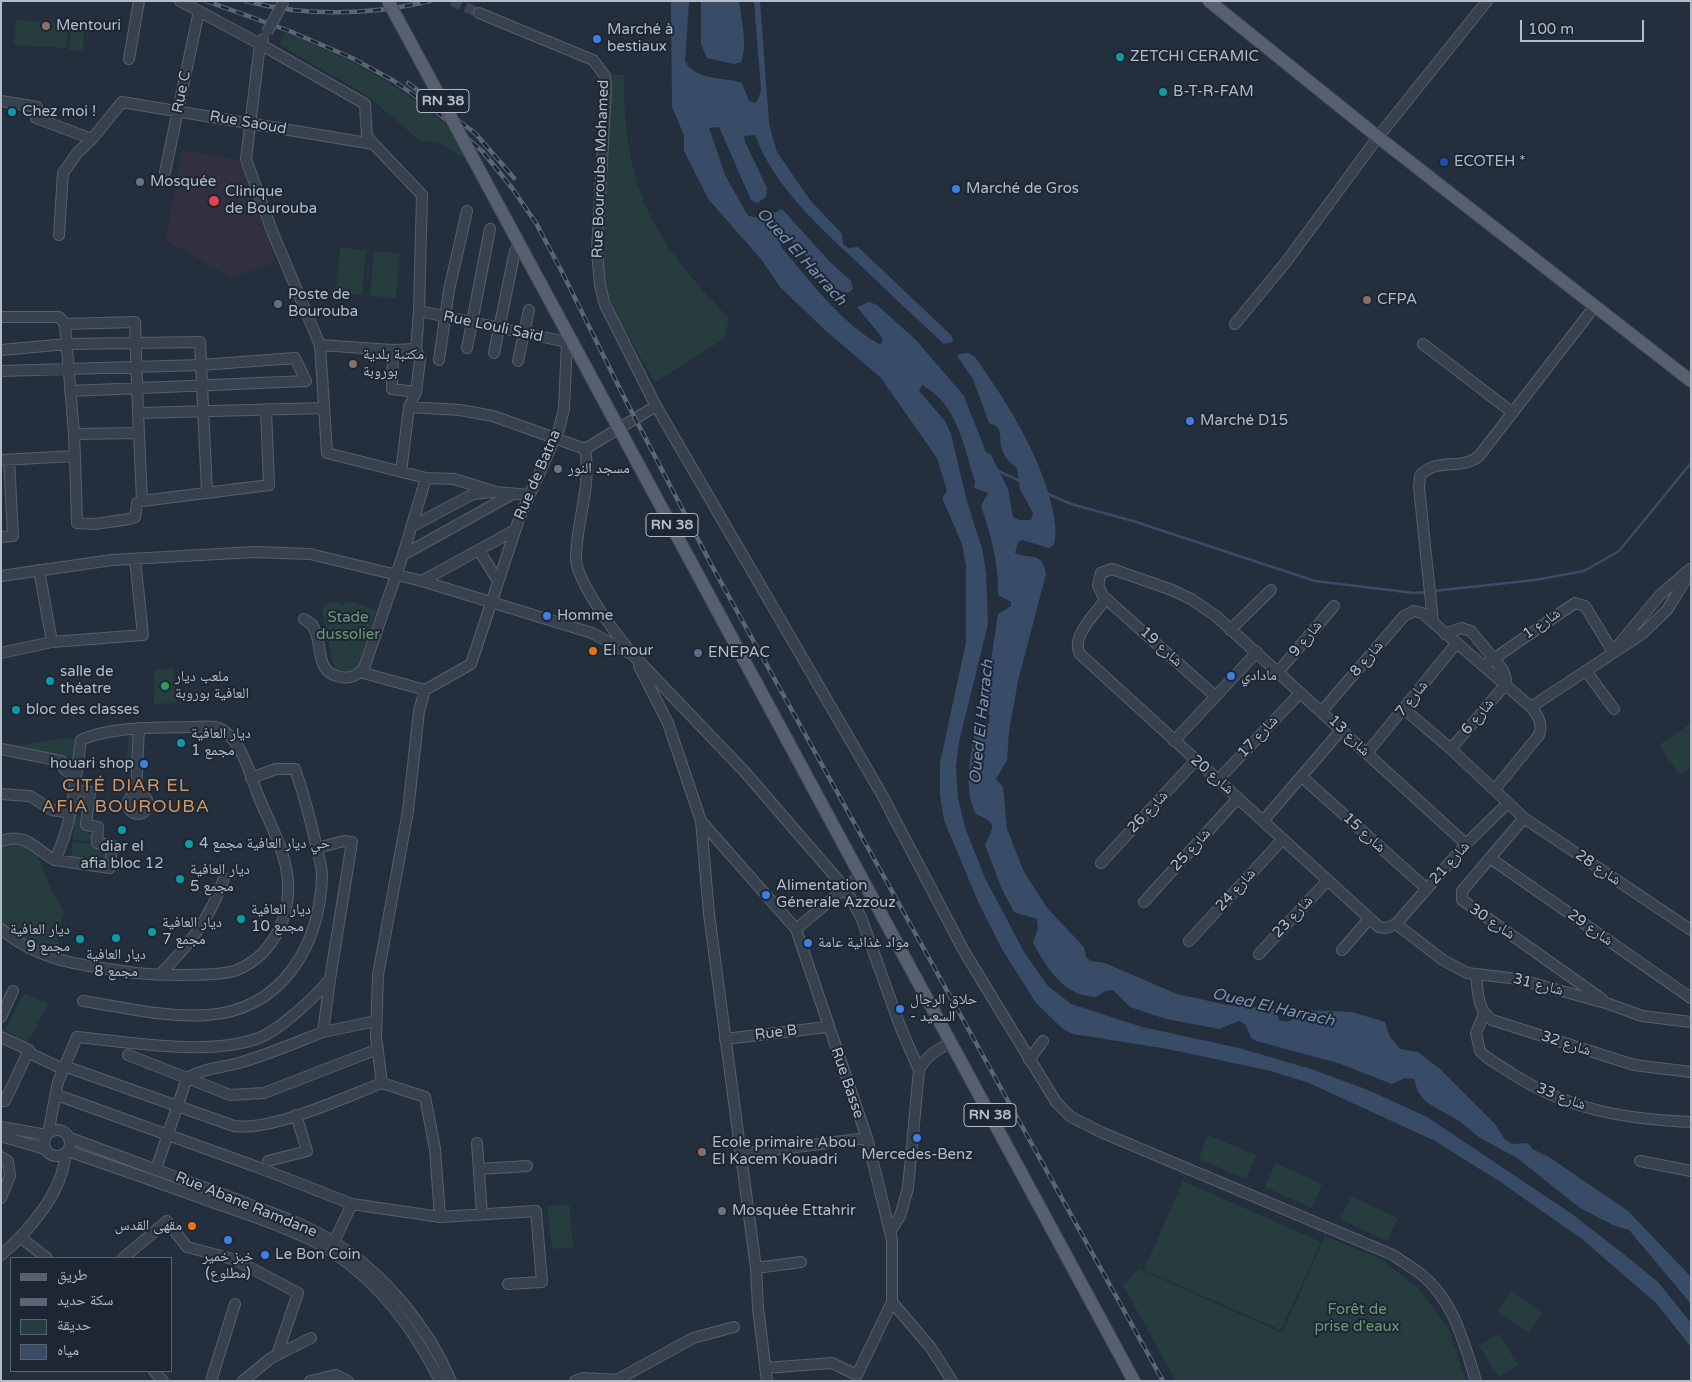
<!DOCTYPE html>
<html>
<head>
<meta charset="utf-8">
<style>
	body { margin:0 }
	#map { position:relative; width:1692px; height:1382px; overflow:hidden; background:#242f3e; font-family:"Varela Round","Noto Naskh Arabic",sans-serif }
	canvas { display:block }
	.frame { position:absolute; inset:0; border:2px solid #b4bcc9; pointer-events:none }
	.legend { position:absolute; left:10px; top:1257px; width:162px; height:115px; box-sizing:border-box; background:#1d2633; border:1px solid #59626f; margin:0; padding:6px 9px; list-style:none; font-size:15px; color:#b4bcc9 }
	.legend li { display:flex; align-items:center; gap:10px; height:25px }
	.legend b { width:25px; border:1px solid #59626f }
	.scale { position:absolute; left:1520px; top:20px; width:124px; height:22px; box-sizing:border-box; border:2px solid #b4bcc9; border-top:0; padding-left:6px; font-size:15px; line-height:18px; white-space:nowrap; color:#b4bcc9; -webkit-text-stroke:4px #1d2633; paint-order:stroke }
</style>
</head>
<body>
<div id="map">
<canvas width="1692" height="1382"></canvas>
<div class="frame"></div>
<ul class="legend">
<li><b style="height:6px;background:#56606e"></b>طريق</li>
<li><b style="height:6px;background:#5a6575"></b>سكة حديد</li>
<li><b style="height:14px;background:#263c3f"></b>حديقة</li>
<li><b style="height:14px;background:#394c67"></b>مياه</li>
</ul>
<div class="scale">100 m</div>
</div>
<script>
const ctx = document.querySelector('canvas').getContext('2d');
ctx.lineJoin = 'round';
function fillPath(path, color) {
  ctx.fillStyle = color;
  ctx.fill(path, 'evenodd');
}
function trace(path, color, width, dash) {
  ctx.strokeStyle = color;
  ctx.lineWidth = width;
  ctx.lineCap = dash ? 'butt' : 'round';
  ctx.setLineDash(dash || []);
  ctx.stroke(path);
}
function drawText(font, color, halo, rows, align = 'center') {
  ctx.font = font + ' "Varela Round","Noto Naskh Arabic",sans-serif';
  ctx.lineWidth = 4;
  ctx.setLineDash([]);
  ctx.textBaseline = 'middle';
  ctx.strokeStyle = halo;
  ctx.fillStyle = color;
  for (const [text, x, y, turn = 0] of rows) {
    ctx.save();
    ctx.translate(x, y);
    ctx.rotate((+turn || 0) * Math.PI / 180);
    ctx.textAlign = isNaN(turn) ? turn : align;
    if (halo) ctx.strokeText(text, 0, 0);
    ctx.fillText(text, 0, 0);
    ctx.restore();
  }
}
const medical = new Path2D(`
	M182 150 240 160 276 262 233 278 166 241Z`);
const green = new Path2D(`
	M16 20 68 23 66 48 14 45Z
	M71 26 84 27 83 51 69 50Z
	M285 32 350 61 390 83 433 114 461 138 474 164 437 142 419 140 366 95 280 45Z
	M609 75H624C623 187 652 239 729 318L724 339 655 382 615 314 605 285 603 236Z
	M340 247 366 250 362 295 336 292Z
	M374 251 400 253 396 298 370 296Z
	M330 601 344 605 346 602H353L376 610 358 669 348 674 335 672 322 609Z
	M174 668 176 703 154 704V670Z
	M1691 723V767L1679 775 1659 745Z
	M133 733 135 736 133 768H126L129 734Z
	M66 738 77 739 73 772 61 764 1 748Z
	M74 816 85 817 84 832 97 835V841L73 840Z
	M72 842 96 844 110 848 109 864 71 861Z
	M1 843H23L35 849 53 893 64 911 58 932 59 950 32 948 1 927Z
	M24 993 48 1004 28 1043 5 1030Z
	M1208 1135 1256 1155 1246 1179 1199 1159Z
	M1275 1163 1322 1184 1312 1208 1265 1187Z
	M1183 1181 1321 1242 1281 1330 1144 1270Z
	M1351 1196 1398 1218 1387 1241 1340 1219Z
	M569 1204 573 1247 552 1249 547 1207Z
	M1325 1236 1381 1259 1418 1288 1448 1328 1466 1381H1176L1123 1285 1139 1269 1282 1333Z
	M1511 1291 1543 1313 1529 1333 1497 1312Z
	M1499 1334 1518 1365 1499 1377 1479 1346Z`);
const water = new Path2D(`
	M671 1H689L685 61C693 80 724 77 742 83L749 101 755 103 758 100 761 90 754 1H760L769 123 773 139 777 152 810 200 842 234 843 244 848 248 858 247 952 336 953 342 944 344C916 318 888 292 860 265 820 227 775 188 755 135L744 136 745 142 767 188 766 197 757 203 751 200 719 127 709 128 725 175 748 216 763 218 782 209 830 262 851 281 853 288 851 291 847 293 837 290 790 239 784 235 778 237 782 248C809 280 842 324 879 344L882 343V337L857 307 869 302 877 305 916 340 964 396 986 452 991 455 1008 489 1013 517 1019 520H1031L1033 513 1020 489 1017 468C1010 463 1005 458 1002 449 998 437 1005 428 989 423L973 379 957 356 959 354 968 353 975 357C1005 400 1032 441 1048 492 1053 509 1058 528 1054 545L1049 548 1022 540 1018 542 1015 553C1029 560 1043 550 1046 574L1018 681 1009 731 1007 760 996 779 1003 787 1007 829 1024 872 1048 909 1084 947 1086 957 1091 961 1105 963 1177 994 1227 1005 1276 1009 1279 1020C1290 1025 1297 1017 1304 1010L1352 1012 1385 1022 1390 1037 1400 1049 1418 1052 1440 1069 1495 1124 1505 1140 1513 1144 1528 1143 1532 1149 1549 1157 1628 1211 1691 1277V1304L1629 1230 1613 1225 1580 1208 1517 1158 1480 1138 1459 1121 1426 1102 1418 1092 1414 1079 1405 1078 1392 1084 1338 1063 1256 1041 1251 1038 1246 1025 1239 1021 1219 1029 1166 1019 1130 1007 1113 990 1105 991 1096 997C1088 996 1080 995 1073 991 1056 982 1041 959 1033 942L1038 929 1037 919 1014 912 1001 887 985 845C993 826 999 824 976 814 963 789 970 758 975 733L976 728 989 724 990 715 981 708V706L989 674 998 614 1011 606V602L998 595C999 564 991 535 981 506L988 493 974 488 975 482C964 447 957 403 922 385L919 391 945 421 951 434 967 502 982 548 986 573 988 624 959 742 956 766 958 799 966 830 985 878 1024 952 1048 986 1071 1004 1142 1027 1239 1048 1311 1069 1368 1090 1427 1117 1572 1214 1625 1255 1658 1282 1691 1323V1347L1656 1303 1582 1239 1499 1181 1435 1141 1309 1083 1271 1071 1168 1049 1073 1034 1063 1029 1036 1003 1002 949 979 904 944 820 940 795V763L966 642V566L962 544 942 498 947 491 937 458 881 378 824 329 780 287 761 259 709 200 684 151V135L672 107Z
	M701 1H739C741 20 748 44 741 62L734 64 707 58 701 44Z`);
const stream = new Path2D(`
	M998 471 1020 481
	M1046 493 1071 504 1133 521 1315 581 1414 593 1428 592
	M1433 591 1535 580 1584 571 1619 551 1691 463`);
const minorTunnel = new Path2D(`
	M452 1 479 13`);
const minor = new Path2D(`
	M180 1 260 44 263 39
	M479 13 593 60 605 76 606 89 597 250 600 286 605 305 656 406 881 793 965 953 1056 1102 1071 1117 1103 1133 1393 1255C1403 1262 1413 1268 1422 1275 1454 1301 1464 1343 1476 1381
	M129 59 139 1
	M1 101 37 107 36 118 92 139 122 102 373 144
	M165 172 199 11
	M59 235 63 173 78 152 92 139
	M419 311 567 342 564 409 559 429 519 519 471 664 425 690 419 711 408 811 378 975 376 1037 382 1083 425 1097 435 1149 440 1217
	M1 317H59L65 324 135 322 138 413
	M65 324 74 434
	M1235 324 1286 262 1378 137 1487 1
	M1423 344 1513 413
	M320 345 393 350 416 349 419 311 422 195 367 137 365 104 260 44 246 159 272 231 320 345 327 453 426 478 454 479 496 492 529 495
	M467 348 490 229
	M1 350 67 344 200 342 207 492
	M393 350 392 389 416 392
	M494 353 515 251
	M439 360 449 290 467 211
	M518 361 529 310
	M1 371 201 365 295 358 306 381 70 391
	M409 407 460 410 493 416 585 449C592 486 576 522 576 559 577 582 615 633 630 651
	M139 433 142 501
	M585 449 656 406
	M75 456 77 523 94 524 130 519 135 517 137 503 142 501 269 485 266 409
	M1 460 75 456 74 434 139 433 138 413 324 408
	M401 472 409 407 416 392 420 360 416 349
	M411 527 473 494 492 492
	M1 537 13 536 9 460
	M479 550 498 581
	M403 555 511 495
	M39 570 52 642
	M1 576 112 560 254 552 310 554 422 581 592 633 633 655 744 771 845 888 861 917 900 1026 919 1070
	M422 581 515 530
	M1106 599C1096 613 1070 637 1080 654L1379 927 1386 928 1396 924 1466 844 1507 804
	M304 619C306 621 311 623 313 626 324 644 313 671 340 677 350 679 357 676 364 668L403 555 426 478
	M1433 622 1419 487 1420 476C1434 457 1462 471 1479 456L1595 306
	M1230 630 1271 590
	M1445 634 1461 628 1471 631 1503 670 1506 679 1505 685 1451 749
	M1615 649 1660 595 1690 569
	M1 653 52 642 143 635 135 559
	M1489 662 1575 603 1585 606 1613 652
	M639 666 668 723 701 821 709 914 756 1268 758 1308 767 1381
	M1586 671 1614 709
	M360 672 425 690
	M1278 672 1334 606
	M1215 696 1103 596 1098 585 1101 573 1112 569 1172 590 1191 599 1216 616 1466 844
	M1531 707 1642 634 1667 610 1691 571
	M1404 709 1451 749 1524 818 1691 930
	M1322 711 1404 616 1414 611 1422 613 1531 707C1538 716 1543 723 1539 735L1495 789
	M1174 741 1257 652
	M1 749 61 761 64 769 76 777
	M1367 753 1456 644
	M1302 777 1427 889
	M1217 781 1300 693
	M1 794 30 796 52 810 71 813
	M128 804a10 10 0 1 1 20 0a10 10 0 1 1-20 0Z
	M136 795 139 728
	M1524 818 1462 891V900L1602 999
	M701 821 796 929 867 1138 892 1240V1302L857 1375
	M1263 821 1342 729
	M1 841C28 832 35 850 55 860L110 868 112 845 97 843 98 827 86 825 90 792 74 790
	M1490 858 1691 998
	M1101 863 1195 761
	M1144 902 1238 798
	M1396 924 1443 960 1467 973 1518 979 1609 1004 1642 1016 1691 1022
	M1 929C43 964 84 965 136 973 154 975 221 977 237 970 275 954 293 912 287 873 283 846 268 820 258 795 250 774 241 738 219 728 212 725 200 727 192 727 159 728 111 726 81 740 75 781 73 823 55 860
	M796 929 861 875
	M1189 941 1282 840
	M1342 950 1369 919
	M1259 954 1328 880
	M159 975C188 947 211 917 224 878
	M1476 975C1478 991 1477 1010 1492 1020L1634 1065 1691 1072
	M83 1001C123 1007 166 1018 207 1015 283 1010 320 945 322 875 322 867 319 857 317 849 311 821 304 795 295 769H276L251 778
	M1484 1014 1476 1033 1480 1051C1488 1060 1501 1066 1511 1073 1568 1110 1625 1119 1691 1122
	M1 1017 13 991
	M323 1032 376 1021
	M1 1037 29 1050 5 1101H1
	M725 1039 827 1027
	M27 1052 63 1069
	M128 1055 187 1078C205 1068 219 1068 239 1063 267 1055 295 1043 323 1032L330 979
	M1029 1060 1043 1041
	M64 1066 234 1126C273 1131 343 1098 382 1083
	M57 1095 257 1167 352 1204
	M1 1127 47 1135
	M44 1143a13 13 0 1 1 26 0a13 13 0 1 1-26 0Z
	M48 1134 58 1082 77 1037C129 1042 206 1056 256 1039 278 1032 315 997 330 979L352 842 344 841 317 848
	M1 1136 45 1149
	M70 1138C126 1159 182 1179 238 1200 270 1213 305 1223 335 1243 385 1274 428 1327 451 1381
	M477 1143 482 1214
	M68 1151C117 1168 166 1185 215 1203 247 1214 281 1225 311 1240 370 1270 411 1323 440 1381
	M741 1154 867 1138
	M1 1157 8 1161 10 1176 1 1198
	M268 1161 307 1151 296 1115
	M1640 1161 1691 1171
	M156 1169 187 1078 230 1095 264 1093 378 1049
	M479 1169 527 1166
	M890 1232 900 1216 908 1188 919 1070C925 1057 939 1048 952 1043
	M21 1238 47 1258
	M331 1248 352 1204 440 1217 536 1211 542 1282 508 1284
	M1 1255C28 1232 64 1191 65 1154
	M123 1258 167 1221 187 1247 236 1260 298 1293 277 1355
	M756 1268 801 1262
	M892 1302 931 1348 952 1381
	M765 1368 832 1363 857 1375
	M154 1371 163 1381
	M211 1381 235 1304
	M243 1381 271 1358 311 1338
	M310 1381 336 1375 348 1381
	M575 1381 583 1378 617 1380 693 1338 734 1327`);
const major = new Path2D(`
	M1209 1 1378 137 1691 381
	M846 849 1134 1381`);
const rail = new Path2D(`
	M206 1 287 30 352 58 394 81 436 111 483 152 512 188 536 223 561 270 624 397 712 566 1163 1381
	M246 1C305 17 371 15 430 1
	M408 83 475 133 514 178`);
const minorBridge = new Path2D(`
	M267 32 284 1`);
const majorBridge = new Path2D(`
	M388 1 846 849`);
const markers = [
	[46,26,5,"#8d6e63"],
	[597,39,5,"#3f7fe0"],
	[1120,57,5,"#0f9aa8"],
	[1163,92,5,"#0f9aa8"],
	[12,112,5,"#0f9aa8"],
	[1444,162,5,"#1a4fb4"],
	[140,182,5,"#6b7280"],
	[956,189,5,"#3f7fe0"],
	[214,201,6,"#e0444e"],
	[1367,300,5,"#8d6e63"],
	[278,304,5,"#5c6f8a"],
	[353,364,5,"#8d6e63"],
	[1190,421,5,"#3f7fe0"],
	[558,469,5,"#6b7280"],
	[547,616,5,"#3f7fe0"],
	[593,651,5,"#e8710a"],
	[698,653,5,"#5c6f8a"],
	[1231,676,5,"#3f7fe0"],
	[50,681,5,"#0f9aa8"],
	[165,686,5,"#2e9e5b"],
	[16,710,5,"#0f9aa8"],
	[181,743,5,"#0f9aa8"],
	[144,764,5,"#3f7fe0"],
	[122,830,5,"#0f9aa8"],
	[189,844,5,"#0f9aa8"],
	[180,879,5,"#0f9aa8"],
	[766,895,5,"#3f7fe0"],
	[241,919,5,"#0f9aa8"],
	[152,932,5,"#0f9aa8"],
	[116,938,5,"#0f9aa8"],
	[80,939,5,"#0f9aa8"],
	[808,943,5,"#3f7fe0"],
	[900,1009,5,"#3f7fe0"],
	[917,1138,5,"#3f7fe0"],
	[702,1152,5,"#8d6e63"],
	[722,1211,5,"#6b7280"],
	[192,1226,5,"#e8710a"],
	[228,1240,5,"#3f7fe0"],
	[265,1255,5,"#3f7fe0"]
];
const shields = [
	[443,101,52],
	[672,525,52],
	[990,1115,52]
];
const shieldNames = [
	["RN 38",443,101],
	["RN 38",672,525],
	["RN 38",990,1115]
];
const poiNames = [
	["Mentouri",56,26],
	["Marché à",607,30],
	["bestiaux",607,47],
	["ZETCHI CERAMIC",1130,57],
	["B-T-R-FAM",1173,92],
	["Chez moi !",22,112],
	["ECOTEH *",1454,162],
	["Mosquée",150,182],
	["Marché de Gros",966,189],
	["Clinique",225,192],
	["de Bourouba",225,209],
	["Poste de",288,295],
	["Bourouba",288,312],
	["CFPA",1377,300],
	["مكتبة بلدية",363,355],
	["بوروبة",363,372],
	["Marché D15",1200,421],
	["مسجد النور",568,469],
	["Homme",557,616],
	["El nour",603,651],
	["ENEPAC",708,653],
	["salle de",60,672],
	["théatre",60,689],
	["مادادي",1241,676],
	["ملعب ديار",175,677],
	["العافية بوروبة",175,694],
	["bloc des classes",26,710],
	["ديار العافية",191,734],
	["مجمع 1",191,751],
	["houari shop",134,764,"right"],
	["حي ديار العافية مجمع 4",199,844],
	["diar el",122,847,"center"],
	["afia bloc 12",122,864,"center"],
	["ديار العافية",190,870],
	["مجمع 5",190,887],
	["Alimentation",776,886],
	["Génerale Azzouz",776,903],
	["ديار العافية",251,910],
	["مجمع 10",251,927],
	["ديار العافية",162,923],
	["مجمع 7",162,940],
	["ديار العافية",70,930,"right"],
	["مجمع 9",70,947,"right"],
	["مواد غذائية عامة",818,943],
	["ديار العافية",116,955,"center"],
	["مجمع 8",116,972,"center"],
	["حلاق الرجال",910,1000],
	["- السعيد",910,1017],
	["Ecole primaire Abou",712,1143],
	["El Kacem Kouadri",712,1160],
	["Mercedes-Benz",917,1155,"center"],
	["Mosquée Ettahrir",732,1211],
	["مقهى القدس",182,1226,"right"],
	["Le Bon Coin",275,1255],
	["خبز خمير",228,1257,"center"],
	["(مطلوع)",228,1274,"center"]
];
const streetNames = [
	["Rue C",182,92,-78],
	["Rue Saoud",248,123,10],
	["Rue Bourouba Mohamed",601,169,-88],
	["Rue Louli Saïd",493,327,12],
	["Rue de Batna",538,475,-67],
	["شارع 1",1542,624,-35],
	["شارع 9",1306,639,-50],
	["شارع 19",1161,647,42],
	["شارع 8",1367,659,-49],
	["شارع 7",1412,699,-51],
	["شارع 6",1478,717,-50],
	["شارع 13",1349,736,44],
	["شارع 17",1258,737,-47],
	["شارع 20",1212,775,41],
	["شارع 26",1148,812,-47],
	["شارع 15",1364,833,42],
	["شارع 25",1191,850,-48],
	["شارع 21",1450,863,-48],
	["شارع 28",1598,868,34],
	["شارع 24",1236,890,-48],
	["شارع 23",1293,917,-47],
	["شارع 30",1492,922,34],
	["شارع 29",1590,928,35],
	["شارع 31",1538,985,14],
	["Rue B",776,1033,-7],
	["شارع 32",1566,1044,18],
	["Rue Basse",847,1083,71],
	["شارع 33",1561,1097,21],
	["Rue Abane Ramdane",246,1205,22]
];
const parkNames = [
	["Stade",348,618],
	["dussolier",348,635],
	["Forêt de",1357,1310],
	["prise d'eaux",1357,1327]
];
const waterNames = [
	["Oued El Harrach",801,257,48],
	["Oued El Harrach",982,722,-84],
	["Oued El Harrach",1273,1008,13]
];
const quarterNames = [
	["CITÉ DIAR EL",126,786],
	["AFIA BOUROUBA",126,807]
];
fillPath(medical, '#32303f');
fillPath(green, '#263c3f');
fillPath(water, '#394c67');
trace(stream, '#394c67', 2.5);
trace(minorTunnel, '#3a4453', 10, [10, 5]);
trace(minor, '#565f6c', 12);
trace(major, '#414a57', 14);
trace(minor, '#38414e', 10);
trace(major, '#56606e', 12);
trace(rail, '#5a6575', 4.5);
trace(rail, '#1d2633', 2.5, [8]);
trace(minorBridge, '#565f6c', 12, []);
trace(majorBridge, '#414a57', 14, []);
trace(minorBridge, '#38414e', 10);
trace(majorBridge, '#56606e', 12);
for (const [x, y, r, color] of markers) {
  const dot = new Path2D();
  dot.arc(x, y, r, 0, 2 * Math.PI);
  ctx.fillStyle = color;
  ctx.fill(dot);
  trace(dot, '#1d2633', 2);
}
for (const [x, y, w] of shields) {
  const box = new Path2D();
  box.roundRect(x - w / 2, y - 11.5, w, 23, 4);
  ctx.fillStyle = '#1d2633';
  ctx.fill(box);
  trace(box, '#b4bcc9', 1);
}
drawText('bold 14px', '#b4bcc9', null, shieldNames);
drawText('15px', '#b4bcc9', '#1d2633', poiNames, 'left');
drawText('15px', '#b4bcc9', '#1d2633', streetNames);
drawText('15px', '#6b9a76', '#1d2633', parkNames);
drawText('italic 16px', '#7c92b1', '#1d2633', waterNames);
ctx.letterSpacing = '1px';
drawText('18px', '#d59563', '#1d2633', quarterNames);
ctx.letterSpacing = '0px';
</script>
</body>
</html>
